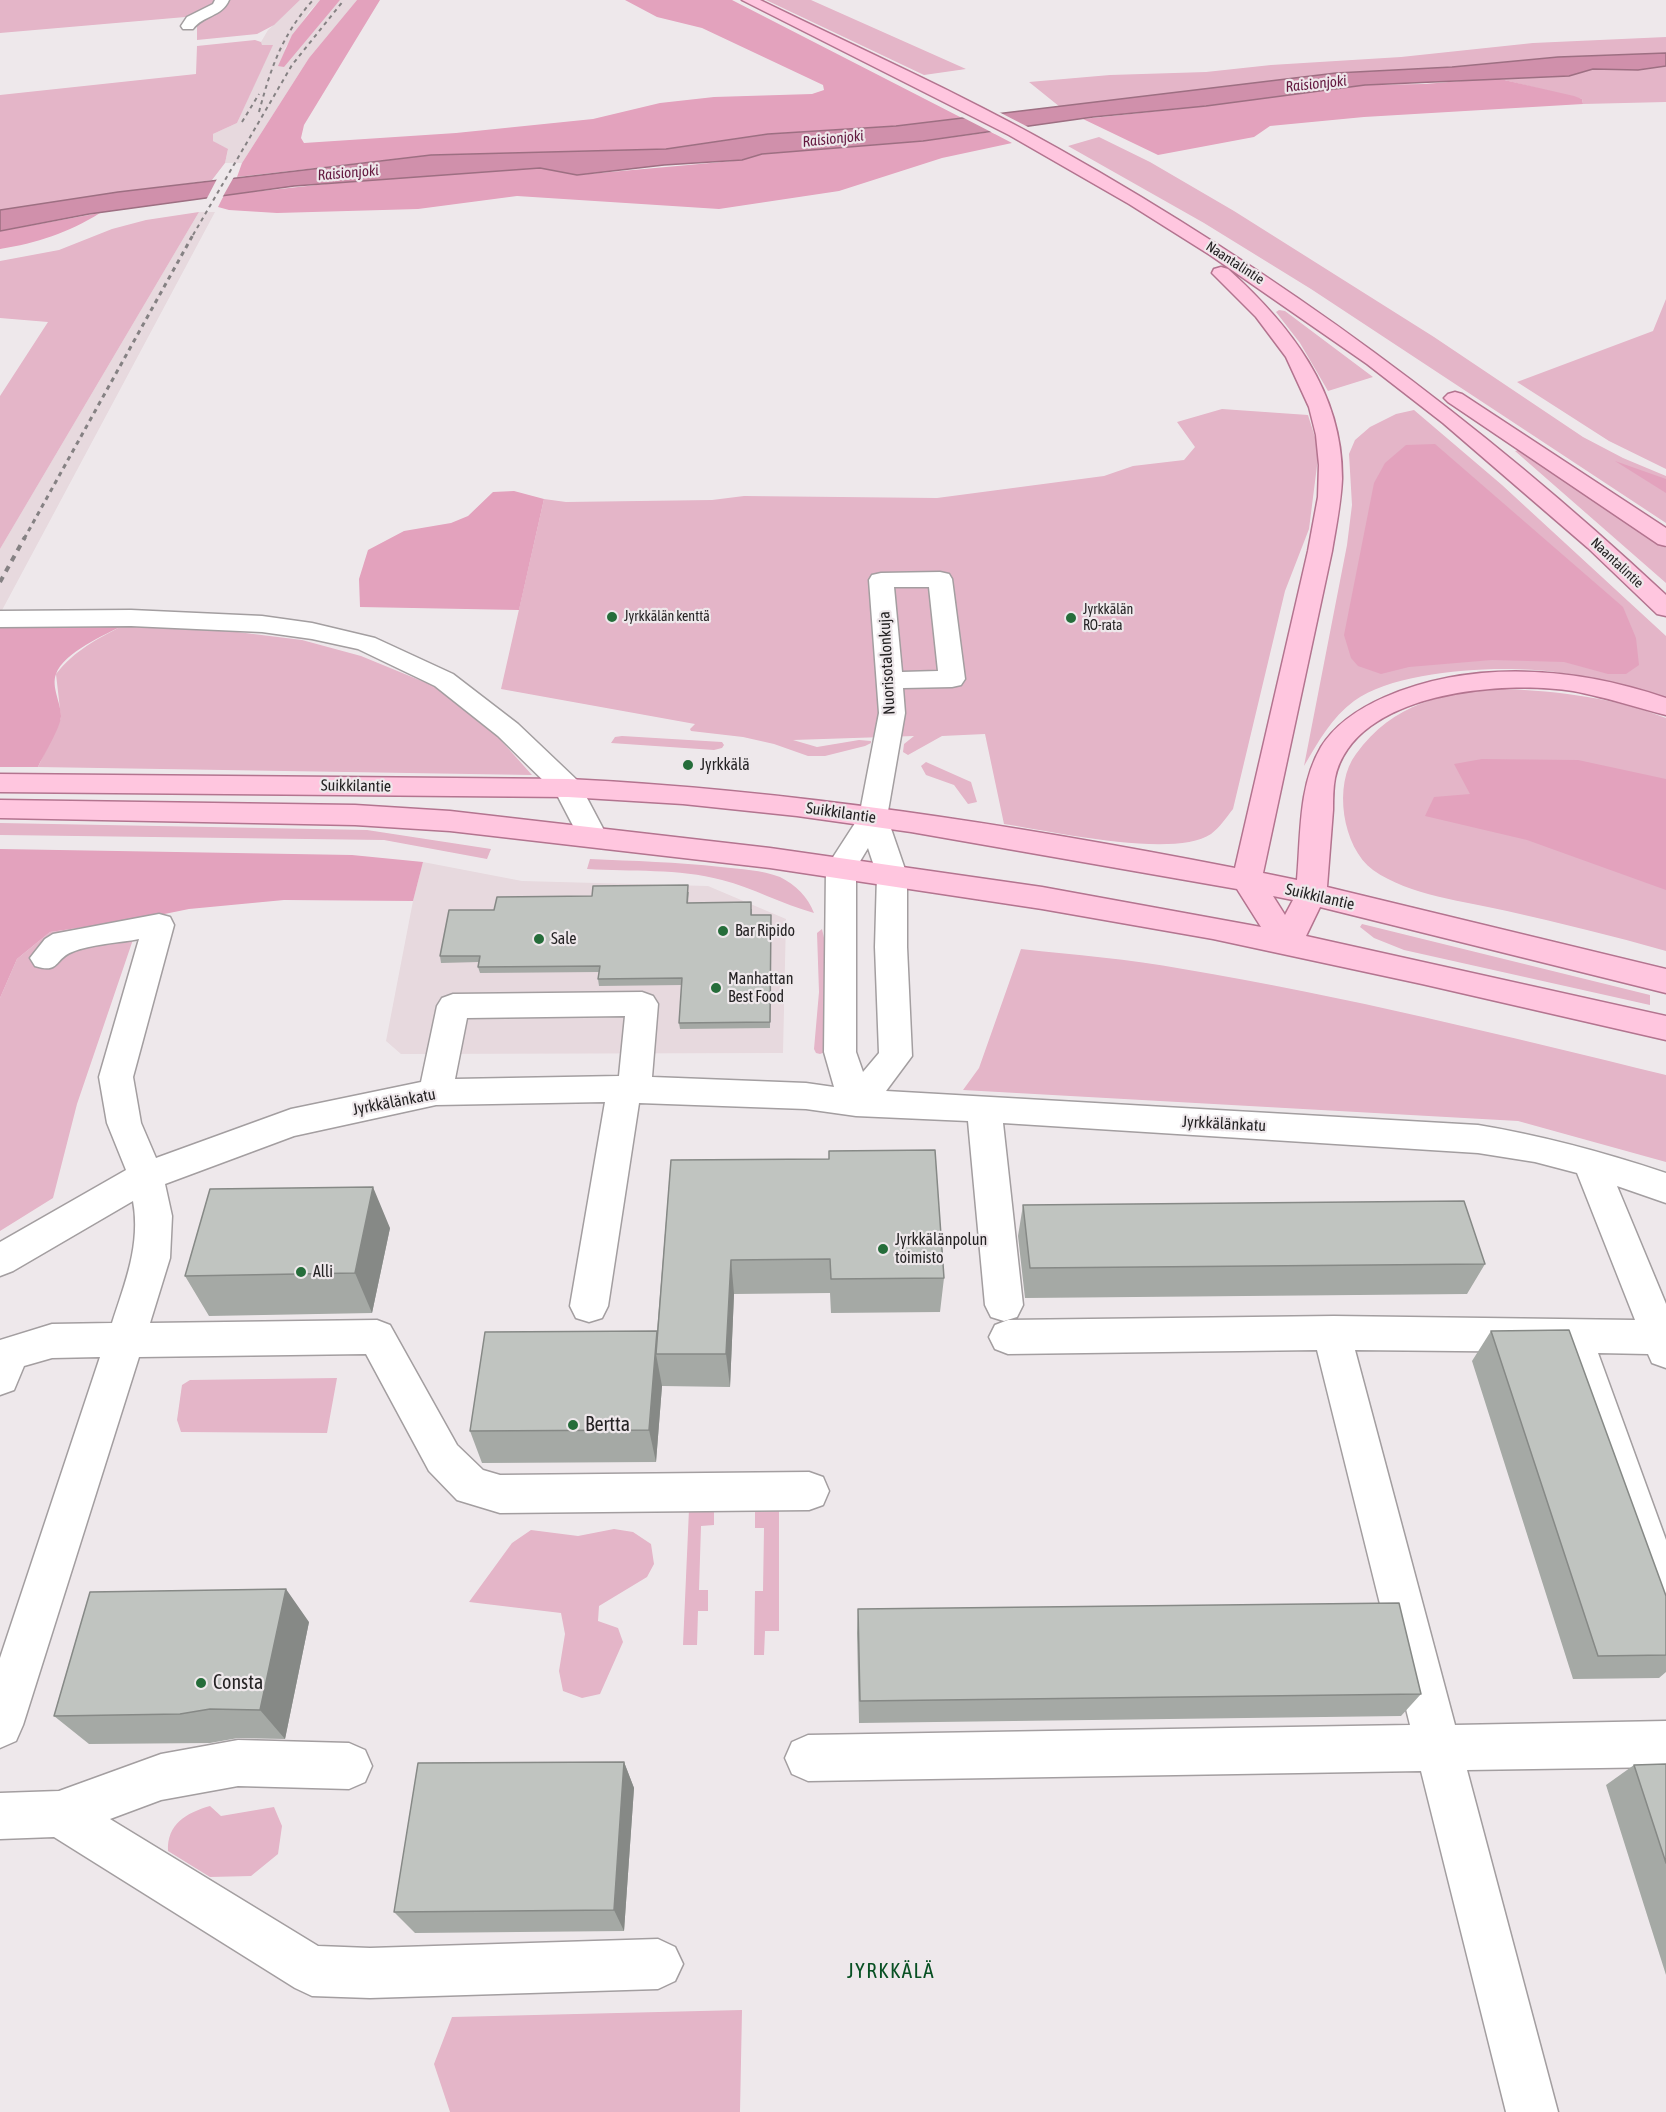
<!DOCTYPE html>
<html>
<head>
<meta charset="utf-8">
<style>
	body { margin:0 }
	canvas { display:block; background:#eee8eb }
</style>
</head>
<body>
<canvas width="1666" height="2112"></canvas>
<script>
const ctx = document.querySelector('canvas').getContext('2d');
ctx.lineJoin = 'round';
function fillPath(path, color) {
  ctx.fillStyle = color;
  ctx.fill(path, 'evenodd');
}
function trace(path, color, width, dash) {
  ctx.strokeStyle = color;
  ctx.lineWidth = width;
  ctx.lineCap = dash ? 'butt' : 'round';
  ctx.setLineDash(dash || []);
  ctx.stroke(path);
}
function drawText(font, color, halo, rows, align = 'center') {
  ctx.font = font + ' "Asap Condensed",sans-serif';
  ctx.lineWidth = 4.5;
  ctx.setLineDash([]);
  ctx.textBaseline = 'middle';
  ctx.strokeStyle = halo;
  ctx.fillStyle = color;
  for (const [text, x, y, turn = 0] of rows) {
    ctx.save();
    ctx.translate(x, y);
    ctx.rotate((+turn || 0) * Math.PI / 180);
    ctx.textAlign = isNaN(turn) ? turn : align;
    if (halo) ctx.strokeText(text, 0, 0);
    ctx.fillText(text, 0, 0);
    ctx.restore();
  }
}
const built = new Path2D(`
	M300 0H320L309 12 283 51 340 0H357L309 58 242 163H225L228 150 213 141V134L237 123 272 45 261 46V42L268 30Z
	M199 212H215L0 614V549Z
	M423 862 522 881 708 886 786 919 783 1053 401 1054 386 1041 413 901Z`);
const green = new Path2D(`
	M0 0H300L274 25 257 34 197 40V16L0 33Z
	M766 0H811L966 69 924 75Z
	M1666 37V53L1558 57 1452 67 1336 73 1060 107 1029 82 1110 75 1206 72 1271 65 1401 57 1533 43Z
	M255 40 261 42 262 45H273L237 123 213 134V141L228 149 225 163 212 180 0 210V95L196 74 197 46Z
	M1666 66V102L1583 104 1582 99 1500 79 1569 76 1593 69 1638 70Z
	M1099 137 1150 162 1234 211 1434 337 1583 437 1623 458 1666 476V523L1311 289 1204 223 1068 146Z
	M199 212 0 549V396L48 322 0 318V261L59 250 112 229 146 220Z
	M1666 299V469L1609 441 1517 382 1653 331Z
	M1279 310 1285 311 1373 377 1328 391 1300 343 1276 312Z
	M1222 409 1308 415 1319 450 1309 529 1285 591 1233 809C1226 818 1220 827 1211 834 1174 859 1050 831 1004 824L985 734 942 736 908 755 903 752 904 744 914 736 793 740 817 747 859 740 871 741V743L865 746 825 756H808L774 744 743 737 691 731 690 729 695 724 501 689 544 499 566 502 712 500 744 496 937 498 1104 476 1133 466 1184 460 1195 447 1177 422Z
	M1414 410 1502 485 1666 636V700C1629 689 1593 677 1555 672 1502 665 1399 669 1354 701 1332 717 1318 742 1304 766L1347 545 1352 505 1349 454 1355 440 1370 427 1396 414Z
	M1519 450 1666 548V583L1515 451Z
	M124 625 229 631 302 640 361 656 434 686 480 717 532 775 38 767 61 718 56 674C75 650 97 639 124 625Z
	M1504 689C1559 691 1614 698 1666 718V951C1613 936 1561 923 1507 911 1464 901 1410 896 1373 870 1342 847 1333 784 1356 754 1394 702 1443 693 1504 689Z
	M622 736 722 742 724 745 722 748 714 750 611 743 615 737Z
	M926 762 971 782 977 802 968 804 954 785 926 775 921 766Z
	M0 823 367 830 491 849 487 859 384 840 0 835Z
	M590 859C634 861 677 862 721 867 740 869 762 870 780 877 796 885 808 897 814 913 782 904 753 888 722 880 678 868 632 872 587 869Z
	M140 919 77 1104 53 1198 0 1231V998L17 959 50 932Z
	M1362 924 1650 995V1005L1404 950 1374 938 1360 927Z
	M822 929 829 960 825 1052 820 1054 816 1053 814 1049 819 992 817 933Z
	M1021 949C1075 955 1129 959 1183 969 1345 996 1506 1036 1666 1075V1162L1518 1121 963 1090 979 1068Z
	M337 1378 327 1433 181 1432 177 1420 182 1385 190 1380Z
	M779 1508V1631H765L764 1655H754L755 1591H763L764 1528H755V1509Z
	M689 1509H714V1525L701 1526 699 1590H708V1611H698L697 1645H683Z
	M614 1529 633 1532 651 1544 654 1564 647 1577 599 1606 598 1621 618 1628 623 1642 600 1694 582 1698 563 1691 559 1671 565 1634 561 1613 469 1602 512 1543 531 1530 578 1536Z
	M210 1806 221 1816 274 1807 282 1826 278 1854 251 1876 210 1877 168 1851C167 1824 186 1813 210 1806Z
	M742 2010 740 2112H450L434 2064 452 2017Z`);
const forest = new Path2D(`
	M320 0H340L284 67 278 66 292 35Z
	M357 0H380L304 125 301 138 304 143 456 133 593 119 660 103 714 97 812 94 824 90 823 85 702 28 657 17 625 0H732L962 118 896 126 767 134 666 149 431 155 237 177 242 163 309 58Z
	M1485 79H1500L1574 96 1582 99 1583 104 1364 117 1270 126 1254 137 1158 155 1083 119 1206 106 1365 85 1425 84Z
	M991 132 1012 143 942 158 839 191 719 209 517 196 418 209 277 213 229 210 218 207 224 195 382 178 540 168 577 175 733 161 762 154 923 141Z
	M100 213C68 233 37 243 0 249V231Z
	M1435 444 1623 607 1636 638 1639 665 1626 674H1608L1564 662 1492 660 1409 667 1381 674 1358 666 1351 658 1344 635 1374 483 1385 463 1406 445Z
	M1615 461 1666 479V493Z
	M514 491 544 499 519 610 360 607 359 579 368 550 404 531 451 523 468 516 493 492Z
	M124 625C105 635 64 652 56 674 51 687 61 703 61 716 61 727 43 756 38 767H0V626Z
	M1482 759 1578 760 1666 779V890L1527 840 1425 816 1434 797 1470 794 1454 764Z
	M0 849 352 855 423 862 413 901 284 900 189 909 140 919 50 932 17 959 0 998Z`);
const water = new Path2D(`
	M1666 53V66L1638 70 1593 69 1569 76 1365 85 1206 106 1093 117 923 141 762 154 742 160 664 165 577 175 540 168 294 186 89 214 0 231V210L118 192 431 155 666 149 768 134 896 126 1336 73 1452 67 1558 57Z`);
const pier = new Path2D(`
	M997 111 1032 129 995 134 960 116Z
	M235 175 222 198 205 202 218 177Z`);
const minor = new Path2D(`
	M215 0H229C222 17 203 15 193 29H183L181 26 187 17 213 4Z
	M940 572 949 574 952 579 965 679 961 685 952 687 903 688 905 713 887 817 907 875V947L912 1056 886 1091 1478 1125C1544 1136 1603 1152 1666 1173V1203L1617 1186 1666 1304V1368L1652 1363 1648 1354 1598 1353 1666 1540V1619L1651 1613 1645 1598 1559 1352 1355 1350 1455 1725 1666 1721V1767L1467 1770 1558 2112H1506L1421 1771 808 1781 792 1774 785 1758 792 1742 808 1735 1410 1725 1317 1350 1008 1354 995 1349 989 1337 995 1325 1008 1320 1334 1316 1635 1320 1577 1173 1535 1162 1478 1153 1003 1123 1023 1305 1017 1317 1004 1321 991 1317 985 1305 968 1121 856 1116 806 1109 639 1103 608 1306 602 1318 589 1322 576 1318 570 1306 605 1102 436 1105 294 1136 165 1184 172 1216 170 1258 150 1323 377 1320 390 1325 457 1445 483 1470 500 1475 809 1472 823 1477 829 1491 823 1505 809 1510 500 1513 457 1500 429 1471 366 1354 139 1357 23 1725 16 1741 0 1748V1658L100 1357 52 1358 24 1366 14 1390 0 1395V1340L52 1324 112 1323C125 1283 141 1244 133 1201L13 1271 0 1276V1242L126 1170 107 1123 99 1077 139 939C119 943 91 944 72 952 54 959 60 974 35 966L30 958 45 939 53 934 159 914 170 917 174 925 133 1077 141 1123 156 1158 291 1109 421 1082 437 1006 442 998 453 994 642 992 653 996 658 1004 652 1077 806 1083 834 1087 824 1052 826 868 859 817 879 713 869 580 872 575 881 573ZM894 587H929L938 671 902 672ZM868 848 877 875 875 947 879 1053 863 1072 856 1052V868ZM625 1016 619 1076 455 1079 467 1018Z
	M131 610 262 616 312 623 375 638 453 674 518 724 578 781 607 836 602 843 592 846 582 843 556 793 498 736 435 686 358 649 312 639 262 632 131 626 0 627V611Z
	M238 1740 349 1743 365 1750 372 1766 365 1782 349 1789 238 1786 161 1800 110 1819 318 1946 370 1948 658 1939 675 1947 683 1964 675 1981 658 1989 370 1998 312 1996 295 1988 54 1837 0 1839V1793L59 1791 161 1754Z`);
const major = new Path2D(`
	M742 0H760C860 49 962 94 1059 149 1281 274 1480 421 1666 595V616L1657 614 1588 548 1443 423 1367 364 1210 255 1129 204 1009 135Z
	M1221 267 1228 269C1289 324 1343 391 1342 479 1341 503 1336 527 1332 551L1263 873 1297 880C1301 837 1298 786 1321 747 1336 723 1360 708 1385 697 1473 659 1576 667 1666 698V715C1635 707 1605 697 1573 691 1504 680 1354 691 1335 778 1333 788 1333 799 1333 810 1331 835 1329 861 1327 887L1666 969V993L1320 907 1306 936 1666 1016V1040L1422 984 1213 939 1042 909 770 868 450 831 355 825 0 818V800L355 805 450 811 770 848 1042 887 1261 927 1237 889 911 832 797 816 683 804 568 797 0 792V774L568 779C792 790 1015 825 1235 868L1308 551 1318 497 1319 465 1316 435 1309 407 1286 357 1256 317 1212 273 1214 269ZM1273 896 1293 900 1285 915Z
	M1455 392 1462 394 1666 528V546L1658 544 1448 402 1444 398 1448 394Z`);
const railFar2 = new Path2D(`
	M259 112C271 67 282 35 313 0
	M242 122 259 94
	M193 235 292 65 344 0`);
const railFar1 = new Path2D(`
	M24 539 194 233`);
const rail = new Path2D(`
	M0 582 25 537`);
const wall = new Path2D(`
	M689 892 688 903 752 909V915H771L770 1028 680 1029 679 1023 682 985 599 986 598 979 599 972 480 973 478 967 479 962 441 963 440 956 494 910 592 896Z
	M671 1160 944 1278 940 1312 831 1313 830 1293 734 1294 730 1387 662 1386 656 1462 482 1463 470 1431 657 1331Z
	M1023 1205 1485 1264 1467 1294 1025 1298 1018 1236Z
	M390 1228 372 1313 209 1316 185 1276Z
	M1491 1331 1666 1596V1672L1659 1678 1573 1679 1472 1361Z
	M858 1609 1421 1694 1401 1716 859 1723 857 1633Z
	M309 1622 285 1739 238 1738 210 1743 89 1744 54 1716Z
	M624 1762 634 1788 624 1931 415 1933 394 1912Z
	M1666 1764V1975L1606 1785 1634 1765Z`);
const shadedWall = new Path2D(`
	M373 1187 390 1228 372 1313 355 1273Z
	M731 1260 734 1294 730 1387 726 1354Z
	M657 1331 656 1354 662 1386 656 1462 649 1430Z
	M286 1589 309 1622 285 1739 260 1710Z
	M624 1762 634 1788 624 1931 614 1910Z`);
const building = new Path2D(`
	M688 885 687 903 751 902V915H771L770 1022 679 1023 682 978 598 979 600 966 478 967 480 956H440L449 910H494L497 897 592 896 593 886Z
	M935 1150 944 1278 831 1279 830 1259 731 1260 726 1354H656L671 1160 829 1159V1151Z
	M373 1187 355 1273 185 1276 210 1189Z
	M1464 1201 1485 1264 1030 1268 1023 1205Z
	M1569 1330 1666 1596V1655L1598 1656 1491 1331Z
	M657 1331 649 1430 470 1431 485 1332Z
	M286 1589 260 1710 210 1709 180 1714 54 1716 90 1592Z
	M1399 1603 1421 1694 860 1701 858 1609Z
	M624 1762 614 1910 394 1912 418 1763Z
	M1666 1764V1863L1634 1765Z`);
const markers = [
	[612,617,6,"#256d3a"],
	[1071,618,6,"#256d3a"],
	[688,765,6,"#256d3a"],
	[723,931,6,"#256d3a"],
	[539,939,6,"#256d3a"],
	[716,988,6,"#256d3a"],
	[883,1249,6,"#256d3a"],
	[301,1272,6,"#256d3a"],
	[573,1425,6,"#256d3a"],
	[201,1683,6,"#256d3a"]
];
const farStreetnames = [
	["Naantalintie",1235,263,33],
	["Naantalintie",1617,563,43]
];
const farPoinames = [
	["Jyrkkälän",1083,610],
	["RO-rata",1083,626],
	["Jyrkkälän kenttä",624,617]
];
const farWaternames = [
	["Raisionjoki",1316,84,-6],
	["Raisionjoki",833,139,-6],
	["Raisionjoki",348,173,-5]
];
const streetNames = [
	["Nuorisotalonkuja",887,663,-93],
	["Suikkilantie",356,786,1],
	["Suikkilantie",841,813,8],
	["Suikkilantie",1320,897,13],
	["Jyrkkälänkatu",394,1102,-11],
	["Jyrkkälänkatu",1224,1124,3]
];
const poiNames = [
	["Jyrkkälä",700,765],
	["Bar Ripido",735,931],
	["Sale",551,939],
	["Manhattan",728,979],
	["Best Food",728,997],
	["Jyrkkälänpolun",895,1240],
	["toimisto",895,1258],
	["Alli",313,1272]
];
const nearPoinames = [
	["Bertta",585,1425],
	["Consta",213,1683]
];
const nearNeighbourhoodnames = [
	["JYRKKÄLÄ",891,1971]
];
fillPath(built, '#e7d9de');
fillPath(green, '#e4b5c8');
fillPath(forest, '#e3a2bd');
fillPath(water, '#d090ab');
trace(water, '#9d6f82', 1.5);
fillPath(pier, '#eee8eb');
trace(minor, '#a39ea0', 3);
trace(major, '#b3748f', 3);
fillPath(minor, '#fff');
fillPath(major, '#ffc6df');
trace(railFar2, '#858183', 2, [4, 4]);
trace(railFar1, '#858183', 3, [4.5, 4.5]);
trace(rail, '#858183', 4, [6, 6]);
fillPath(wall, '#a5a9a5');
fillPath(shadedWall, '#868986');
fillPath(building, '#c0c4c0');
trace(building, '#868986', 1.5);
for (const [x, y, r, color] of markers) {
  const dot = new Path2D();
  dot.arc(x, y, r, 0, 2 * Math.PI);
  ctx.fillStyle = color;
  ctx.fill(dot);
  trace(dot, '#eee8eb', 2);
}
drawText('14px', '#252324', '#eee8eb', farStreetnames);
drawText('14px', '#252324', '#eee8eb', farPoinames, 'left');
drawText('italic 15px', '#641940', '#eee8eb', farWaternames);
drawText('16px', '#252324', '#eee8eb', streetNames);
drawText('16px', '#252324', '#eee8eb', poiNames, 'left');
drawText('20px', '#252324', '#eee8eb', nearPoinames, 'left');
ctx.letterSpacing = '1.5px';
drawText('21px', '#085023', '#eee8eb', nearNeighbourhoodnames);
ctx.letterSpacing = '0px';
</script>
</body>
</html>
